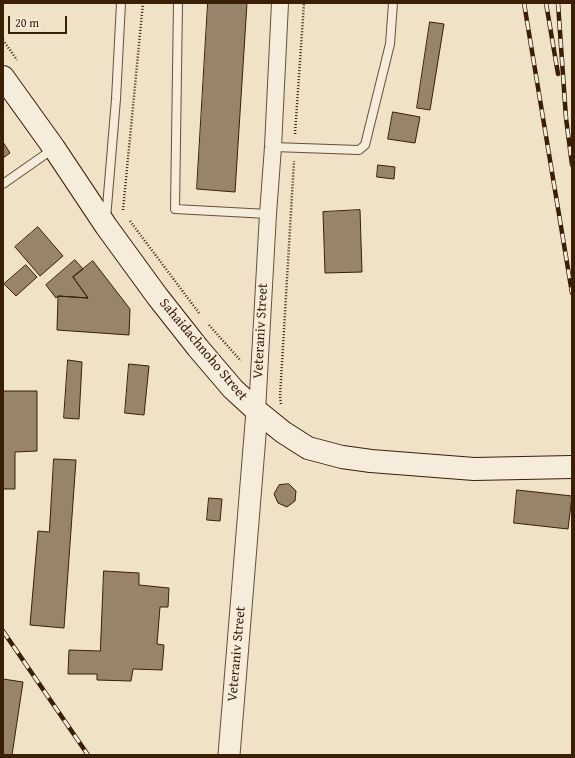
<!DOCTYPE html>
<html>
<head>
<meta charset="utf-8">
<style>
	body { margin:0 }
	#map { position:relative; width:575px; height:758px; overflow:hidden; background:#efe2c7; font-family:"Gentium Book Plus",serif }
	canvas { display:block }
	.frame { position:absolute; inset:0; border:4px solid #3a1e06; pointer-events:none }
	.scale { position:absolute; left:8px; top:16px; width:59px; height:18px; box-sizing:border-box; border:2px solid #3a1e06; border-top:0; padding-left:5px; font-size:12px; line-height:14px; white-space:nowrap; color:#3a1e06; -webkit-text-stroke:3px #f5ecdb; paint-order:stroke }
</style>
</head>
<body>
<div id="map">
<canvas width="575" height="758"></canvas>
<div class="frame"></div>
<div class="scale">20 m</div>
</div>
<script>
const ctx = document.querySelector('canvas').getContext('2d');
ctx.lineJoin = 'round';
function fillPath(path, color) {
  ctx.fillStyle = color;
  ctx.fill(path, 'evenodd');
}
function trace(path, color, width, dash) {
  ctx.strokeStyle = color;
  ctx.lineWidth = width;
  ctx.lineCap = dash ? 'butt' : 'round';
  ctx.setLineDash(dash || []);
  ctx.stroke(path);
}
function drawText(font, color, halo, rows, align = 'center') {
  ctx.font = font + ' "Gentium Book Plus",serif';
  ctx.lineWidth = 3.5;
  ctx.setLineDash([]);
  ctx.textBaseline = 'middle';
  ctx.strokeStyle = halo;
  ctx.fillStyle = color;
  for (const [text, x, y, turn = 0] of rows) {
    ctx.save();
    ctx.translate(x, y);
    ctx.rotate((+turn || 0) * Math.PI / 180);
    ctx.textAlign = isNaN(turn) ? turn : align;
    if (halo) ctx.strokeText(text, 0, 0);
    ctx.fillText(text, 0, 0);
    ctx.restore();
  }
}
const building = new Path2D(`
	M208 3H247L235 192 197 189Z
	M430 22 444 24 430 110 417 108Z
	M393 112 420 117 415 143 388 139Z
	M3 142 10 153 3 158Z
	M378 165 395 167 394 179 377 177Z
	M360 210 362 272 325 273 323 212Z
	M38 227 63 256 40 276 15 247Z
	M75 260 83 269 73 277 88 298 58 296 56 298 46 285Z
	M93 261 130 309 129 335 57 330 58 296 88 298 73 277Z
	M26 265 37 277 16 296 4 284Z
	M68 360 82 362 79 419 64 418Z
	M129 364 149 366 144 415 125 413Z
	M3 391H37V451L15 452V489H3Z
	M54 459 76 460 64 628 30 625 38 531 49 532Z
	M289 484 296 491 295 501 287 507 278 503 274 494 279 485Z
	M517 490 572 496 568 529 514 523Z
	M209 498 222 499 220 521 207 520Z
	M104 571 139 573V585L169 588 168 607H160L157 644 164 645 162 670 133 669 131 681 97 680V674H68L69 650 100 651Z
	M3 679 23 682 12 755H3Z`);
const path = new Path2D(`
	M3 40 17 60
	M295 134 304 3
	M123 210 143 3
	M130 221 199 313
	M209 325 241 361
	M281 404 280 397 294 161`);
const service = new Path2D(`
	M178 3 175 209 268 214
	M273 147 359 150 365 145 390 44 393 3
	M3 184 53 149
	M106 219 116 99 121 3`);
const minor = new Path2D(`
	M257 411 268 214 273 147 280 3`);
const tertiary = new Path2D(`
	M229 755 257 411`);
const secondary = new Path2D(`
	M3 77 54 148 106 226 157 296 198 348 233 389 257 411 283 432 308 448 342 457 371 461 474 469 572 467`);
const rail = new Path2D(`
	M524 3 572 293
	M546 3 558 74
	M558 3 566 118 572 165
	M3 631 88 755`);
const streetNames = [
	["Veteraniv Street",261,331,-87],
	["Sahaidachnoho Street",203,350,50],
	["Veteraniv Street",237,654,-85]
];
fillPath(building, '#98846a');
trace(building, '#3a1e06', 1);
trace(service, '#674f36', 10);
trace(minor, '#674f36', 18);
trace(tertiary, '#674f36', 23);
trace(secondary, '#3a1e06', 24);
trace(path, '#3a1e06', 2.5, [1, 2]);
trace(service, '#f5ecdb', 8);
trace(minor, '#f5ecdb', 16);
trace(tertiary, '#f5ecdb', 21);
trace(secondary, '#f5ecdb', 22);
trace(rail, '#3a1e06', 4.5);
trace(rail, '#f5ecdb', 3, [9]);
drawText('14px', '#3a1e06', '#f5ecdb', streetNames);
</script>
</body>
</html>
